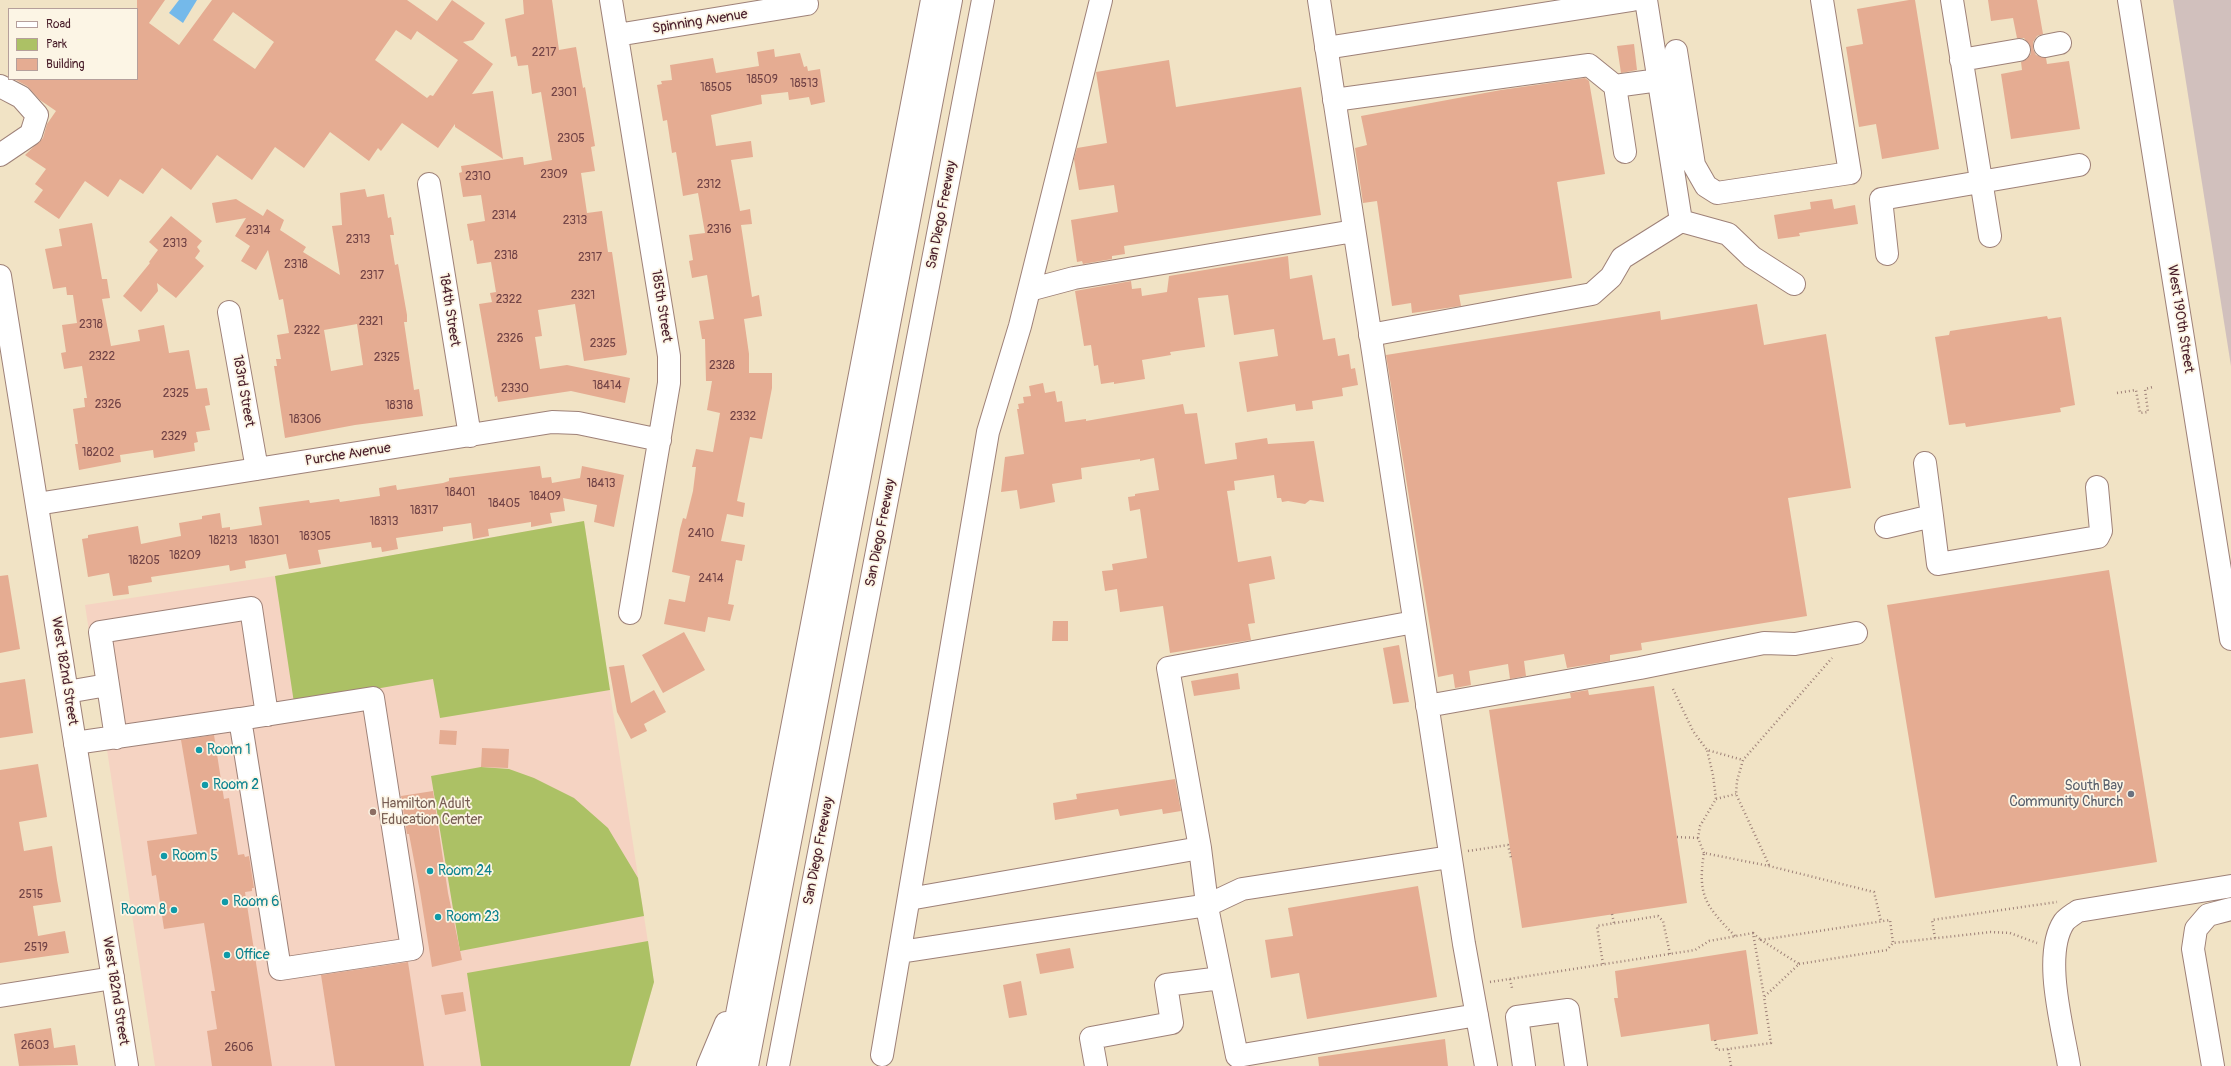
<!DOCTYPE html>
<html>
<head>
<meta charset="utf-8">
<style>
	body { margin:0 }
	#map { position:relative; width:2231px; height:1066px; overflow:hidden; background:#f1e3c5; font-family:Pangolin,sans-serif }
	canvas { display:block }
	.legend { position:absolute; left:8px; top:8px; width:130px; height:72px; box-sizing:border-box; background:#fcf5e5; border:1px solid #b59f9b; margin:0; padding:5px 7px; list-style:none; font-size:12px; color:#4a1f2b }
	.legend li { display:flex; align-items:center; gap:8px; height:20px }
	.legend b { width:20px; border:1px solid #b59f9b }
</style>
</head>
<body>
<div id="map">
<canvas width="2231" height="1066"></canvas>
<ul class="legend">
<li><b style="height:5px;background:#fff"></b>Road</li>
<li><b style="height:11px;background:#acc165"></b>Park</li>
<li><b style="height:11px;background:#e5ac92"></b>Building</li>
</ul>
</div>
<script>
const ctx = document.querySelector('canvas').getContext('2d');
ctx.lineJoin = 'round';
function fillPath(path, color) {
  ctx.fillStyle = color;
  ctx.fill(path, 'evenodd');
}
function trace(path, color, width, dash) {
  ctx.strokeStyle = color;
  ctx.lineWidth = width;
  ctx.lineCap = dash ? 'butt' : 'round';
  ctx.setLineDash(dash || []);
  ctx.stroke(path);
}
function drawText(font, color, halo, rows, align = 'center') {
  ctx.font = font + ' Pangolin,sans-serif';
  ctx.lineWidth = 3.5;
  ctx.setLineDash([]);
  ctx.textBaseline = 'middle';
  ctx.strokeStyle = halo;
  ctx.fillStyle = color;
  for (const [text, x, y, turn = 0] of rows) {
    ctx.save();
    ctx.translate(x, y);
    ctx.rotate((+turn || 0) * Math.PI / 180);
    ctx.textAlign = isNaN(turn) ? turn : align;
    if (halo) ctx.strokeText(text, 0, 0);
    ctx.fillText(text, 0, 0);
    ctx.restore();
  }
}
const built = new Path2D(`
	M584 521 654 982 630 1066H155L85 605 275 576Z`);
const industrial = new Path2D(`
	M2173 0H2231V366Z`);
const green = new Path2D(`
	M584 521 610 690 440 718 433 679 294 703 275 576Z
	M481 767 509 769 534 778 574 798 608 828 638 878 644 916 460 951 431 776Z
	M648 941 654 982 630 1066H481L467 973Z`);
const water = new Path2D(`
	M179 0H197L183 23 169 13Z`);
const building = new Path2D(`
	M137 0H165L149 23 179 45 212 0H407L437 21 452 0 485 23 473 40 463 42 493 64 472 94 493 91 503 159 455 127V124L438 148 402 123 381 151 378 148 369 161 330 132 304 168 275 147 252 180 217 155 191 190 162 168 143 194 120 179 108 197 85 181 59 219 34 202 43 190 35 184 46 169 25 155 43 138 47 124 56 111 40 100 27 86 14 79H137ZM233 12 274 42 255 69 213 40ZM396 30 411 40 417 31 458 60 433 96 430 95 427 98 375 60Z
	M523 0H552L559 50 576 47 583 88 585 87 595 146 591 147 595 171 581 173 587 213 602 211 608 252H612L627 352 626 355 584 361 575 304 538 310 542 336 535 337 540 369 567 365 630 378 625 403 571 391 498 402 497 396 495 397 479 304 492 302 490 293 496 292 491 262 477 264 473 240 470 241 467 224 485 221 481 195 463 197 459 173 462 172 461 166 521 157H523L524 165 552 160 541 92 532 94 528 65 518 66 516 56 511 57 505 19 524 14Z
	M1909 0H1915L1939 149 1882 159 1876 124 1859 127 1846 47 1863 44 1857 9Z
	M1988 0H2037L2043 34 2037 36 2033 42V49L2036 55 2046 58 2047 64 2069 61 2080 129 2011 139 2001 74 2022 70 2021 62 2027 59 2031 54V48L2024 38H2017L2013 18 1991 21Z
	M1634 44 1637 70 1621 73 1617 46Z
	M774 49 775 57 800 53 804 67 807 66 808 71 820 69 825 102 811 105 809 97 789 100 788 92 761 95 762 104 711 115 716 146 751 141 753 157 731 160 740 211 750 209 752 224 741 225 752 297 759 295 762 316 744 319 749 354V373H772V388L762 439 750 437 737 501 745 503 743 517 727 514 721 541 745 545 742 561 736 560 728 604 734 605 730 621 708 617 705 632 664 624 669 599 685 602 690 576 672 572 680 529 683 518 686 519 693 491 696 467H692L696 449 713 452 720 413 707 410 712 381H706L705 339H702L699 321 714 319 707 275 692 278 689 261 693 260 689 235 705 233 698 193 683 196 676 152 672 153 667 120 663 121 657 85 662 84 661 81 672 80 670 65 713 58 716 73 759 66 757 52Z
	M1169 60 1176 107 1301 87 1321 215 1124 246 1125 254 1112 256V259L1083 264 1082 261 1077 262 1071 220 1118 212 1114 185 1079 190 1074 159 1077 148 1107 143 1096 72Z
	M1585 78 1589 81 1605 174 1557 182 1572 278 1459 295 1461 306 1412 313 1411 303 1392 306 1377 201 1363 203 1355 148 1367 145 1361 116 1501 90Z
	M365 189 367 197 384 194 388 218 391 217 394 235H390L395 265 398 264 407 315V322H404L414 390 419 389 423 416 355 425 285 438 274 366H277L276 359H281L277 335 289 333 283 299 279 300 268 250 256 270 241 261 250 246 235 236 246 218 216 223 212 203 236 199 263 216 267 209 284 220 280 230 306 247 303 252 340 275 332 226 342 225 340 193ZM357 324 363 365 331 371 324 330Z
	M1832 199 1834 209 1855 205 1858 224 1799 233 1800 236 1778 239 1774 215 1811 209 1810 202Z
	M171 216 202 241 197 247 200 251 195 258 204 266 176 298 157 283 158 291 141 312 123 296 150 263 149 262 158 250 149 242Z
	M92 223 102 279H107L110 298 102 299 111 346 140 341 138 330 164 325 169 353 189 350 196 389 207 388 210 405 205 406 210 430 196 432 198 442 194 443 195 451 154 458 153 450 120 455 121 462 79 470 75 444H78L73 409 85 407 84 398H87L82 366 64 369 61 353 66 352 62 325 77 323 73 295H67L66 287 53 289 45 249 62 246 59 229Z
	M1288 256 1290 279 1312 275 1323 340 1335 338 1338 356 1349 354 1351 369 1355 368 1358 385 1342 388 1343 396 1312 401 1313 409 1296 411 1295 404 1247 412 1239 362 1278 356 1274 329 1234 335 1228 295 1198 298 1205 347 1170 352 1171 355 1142 360 1145 379 1114 384V382L1101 384 1098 365 1094 366 1091 345 1084 346 1075 291 1131 281 1132 289 1141 288 1142 296 1167 292 1169 276Z
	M1757 304 1764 345 1826 334 1851 488 1788 498 1807 616 1641 643 1642 650 1610 655V661L1567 668 1564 654 1524 661 1526 676 1510 679 1508 664 1469 671 1471 685 1455 688 1453 674 1438 677 1386 355 1660 311 1661 320Z
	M2047 316 2048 319 2061 317 2075 405 2060 408 2061 412 1966 427 1965 423 1949 425 1935 337 1949 335 1950 331Z
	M1043 383 1045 393 1055 391 1057 402 1062 401 1065 422 1086 419V421L1183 404 1185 414 1197 413 1205 464 1237 459 1235 443 1267 438 1268 444 1314 441 1324 502 1310 500 1305 504 1288 501 1282 502 1281 498H1277L1274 475 1234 481 1235 490 1227 491 1238 562 1271 556 1275 579 1249 584 1255 623 1248 624 1251 640 1170 653 1163 606 1120 612 1117 589 1105 591 1102 571 1113 570 1112 564 1147 558 1140 509 1130 511 1128 497 1135 496V494L1159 490 1154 458 1140 461V459L1081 468 1082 479 1052 484 1055 502 1020 509 1017 490 1001 492 1005 457 1024 454 1017 409H1019L1018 404 1024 403 1023 397 1031 396 1029 386Z
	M540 466 542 478 551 477 552 483 580 478 582 466 624 475 614 527 594 522 597 505 563 498 565 511 550 513 552 523 531 527V522L488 529 489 536 473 539 471 523 443 527V531L396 538 398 549 382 552 381 547 372 548 371 542 318 550 321 564 289 569 286 554 245 561 246 568 230 571 229 565 151 577 152 582 128 586 129 594 113 596 109 573 88 577 82 539 88 538V535L138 526 141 544 181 536 179 523 202 519V516L220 513 222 528 230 527V530L262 525 259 507 309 500 310 503 339 499 340 502 380 496 379 488 396 485 397 490 443 483 449 481V478Z
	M2109 570 2157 862 1935 898 1887 605Z
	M8 575 20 649 0 653V576Z
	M1053 621H1068V641H1052Z
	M684 632 705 670 663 693 642 655Z
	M1399 645 1409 702 1393 704 1383 648Z
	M624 665 631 703 654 690 666 712 644 724 647 731 631 739 617 712 609 667Z
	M1238 673 1240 689 1194 696 1191 681Z
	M25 679 33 733 0 738V683Z
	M1654 686 1687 903 1522 928 1489 710 1571 698 1570 693 1588 690 1589 695Z
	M440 730 457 731 456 745 439 744Z
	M214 735 224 799 229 798 238 855 244 854 245 857 249 856 254 888H252V891L245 892 272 1066H212L207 1031 217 1029 211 991H215L204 923 164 929 156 875 152 876 147 841 197 834 181 740Z
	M482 748 509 749 508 768 481 767Z
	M38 764 47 817 19 822 24 851 52 846 57 880 61 902 33 906 38 936 65 931 69 953 0 963V770Z
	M1175 779 1181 811 1163 814 1162 809 1120 816 1118 809 1055 820 1053 803 1077 799 1076 794Z
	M433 791 448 893 462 960 432 967 420 892 409 834H407L401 796Z
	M1418 886 1437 997 1307 1019 1299 973 1271 978 1265 940 1293 936 1288 908Z
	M1070 948 1074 968 1040 974 1036 954Z
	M1746 950 1758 1034 1711 1041 1709 1024 1621 1037 1614 998H1618L1615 971Z
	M408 962 424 1066H335L321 975Z
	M1021 981 1027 1015 1009 1018 1003 985Z
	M463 992 466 1011 445 1015 441 995Z
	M51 1028 54 1048 75 1045 78 1065 19 1066 14 1034Z
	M1445 1039 1448 1066H1319L1318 1057Z`);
const path = new Path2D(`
	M2117 393 2136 390 2140 413 2148 412 2145 389 2153 387
	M1673 689 1693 731 1707 750 1743 760
	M1716 799 1736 794
	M1677 837 1698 838
	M1468 851 1508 845 1511 858
	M1704 853 1698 838 1700 826 1716 799 1713 775 1707 750
	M1769 865 1736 794 1737 781 1743 760 1832 658
	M1612 914 1614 923
	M1753 933 1761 940
	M1735 936C1706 906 1697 896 1704 853L1769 866 1874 892 1881 921
	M1935 938 1932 920 2057 902
	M1603 964 1597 926 1658 916 1663 921 1670 954
	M1799 964 1887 950 1893 943 1991 932 2010 933 2037 943
	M1510 979 1512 988
	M1490 982 1695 950 1709 941 1753 933 1764 996
	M1715 1040 1717 1050 1728 1049
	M1731 1066 1728 1049 1771 1043 1764 997 1799 964 1761 940 1890 920 1893 943`);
const minor = new Path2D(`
	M611 0 669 356V383L630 613
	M1319 0 1464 944 1486 1066
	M1646 0 1681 221
	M1952 0 1990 236
	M617 35 807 4
	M2045 46 2060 43
	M1326 48 1632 0
	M1676 51 1694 165 1706 186 1717 193 1850 173 1822 0
	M1961 60 2019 50
	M0 86 21 97 37 115 31 134 0 155
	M1334 100 1589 65 1615 86
	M1625 152 1615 86 1659 80
	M429 184 470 436
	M1887 254 1881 199 2079 165
	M1029 290 1074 278 1354 231
	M229 312 257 469
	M1370 335 1592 294 1611 277 1622 258 1681 221 1728 234 1752 257 1794 284
	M37 504 552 422 578 423 660 440
	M1932 516 1938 564 2098 537 2101 531 2097 487
	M1886 527 1932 516 1925 463
	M1414 622 1168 668 1200 848 1208 912 1237 1056 1477 1015
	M67 692 107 685
	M1427 706 1640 668 1764 643 1795 644 1856 633
	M116 738 100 632 251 608 267 715
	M75 743 240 719 280 969 412 949 373 698 240 719
	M909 899 1200 848
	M900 952 1208 905 1242 889 1450 857
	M0 996 113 978
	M882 1055 988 432 1020 326 1101 0
	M1096 1066 1091 1038 1172 1023 1166 985 1221 978
	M1524 1066 1517 1017 1568 1010 1576 1066
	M2069 1066C2063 1028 2042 955 2064 922 2067 918 2074 914 2078 911L2231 886
	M2213 1066 2193 949 2196 929 2208 915 2231 909`);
const major = new Path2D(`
	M2129 0 2231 639
	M0 276 127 1066`);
const highway = new Path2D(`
	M708 1066 726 1023
	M727 1066 932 0
	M747 1066 951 0
	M778 1066 983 0`);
const markers = [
	[199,750,4,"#0f9aa8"],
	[205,785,4,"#0f9aa8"],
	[2131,794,4,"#6b7280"],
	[373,812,4,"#8d6e63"],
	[164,856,4,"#0f9aa8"],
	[430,871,4,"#0f9aa8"],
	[225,902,4,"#0f9aa8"],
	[174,910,4,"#0f9aa8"],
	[438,917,4,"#0f9aa8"],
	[227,955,4,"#0f9aa8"]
];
const numberNames = [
	["2217",544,53],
	["18509",762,80],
	["18513",804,84],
	["18505",716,88],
	["2301",564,93],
	["2305",571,139],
	["2309",554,175],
	["2310",478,177],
	["2312",709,185],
	["2314",504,216],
	["2313",575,221],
	["2316",719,230],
	["2314",258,231],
	["2313",358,240],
	["2313",175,244],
	["2318",506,256],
	["2317",590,258],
	["2318",296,265],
	["2317",372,276],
	["2321",583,296],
	["2322",509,300],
	["2321",371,322],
	["2318",91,325],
	["2322",307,331],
	["2326",510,339],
	["2325",603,344],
	["2322",102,357],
	["2325",387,358],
	["2328",722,366],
	["18414",607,386],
	["2330",515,389],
	["2325",176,394],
	["2326",108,405],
	["18318",399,406],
	["2332",743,417],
	["18306",305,420],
	["2329",174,437],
	["18202",98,453],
	["18413",601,484],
	["18401",460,493],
	["18409",545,497],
	["18405",504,504],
	["18317",424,511],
	["18313",384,522],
	["2410",701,534],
	["18305",315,537],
	["18213",223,541],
	["18301",264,541],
	["18209",185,556],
	["18205",144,561],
	["2414",711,579],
	["2515",31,895],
	["2519",36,948],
	["2603",35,1046],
	["2606",239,1048]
];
const streetNames = [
	["Spinning Avenue",700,22,-9],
	["San Diego Freeway",942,215,-79],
	["185th Street",661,306,81],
	["184th Street",449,310,81],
	["West 190th Street",2180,319,81],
	["183rd Street",243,391,80],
	["Purche Avenue",348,455,-9],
	["San Diego Freeway",881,533,-79],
	["West 182nd Street",64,671,81],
	["San Diego Freeway",819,851,-79],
	["West 182nd Street",115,991,81]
];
const cultureNames = [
	["Room 1",207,750],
	["Room 2",213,785],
	["Room 5",172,856],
	["Room 24",438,871],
	["Room 6",233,902],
	["Room 8",166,910,"right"],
	["Room 23",446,917],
	["Office",235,955]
];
const worshipNames = [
	["South Bay",2123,786],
	["Community Church",2123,802]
];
const educationNames = [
	["Hamilton Adult",381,804],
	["Education Center",381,820]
];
fillPath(built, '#f5d3c2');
fillPath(industrial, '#d1c0bd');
fillPath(green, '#acc165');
fillPath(water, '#74b9ea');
fillPath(building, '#e5ac92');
trace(minor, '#9e8178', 24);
trace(major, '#9e8178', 24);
trace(highway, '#9e8178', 24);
trace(path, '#9e8178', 2.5, [1, 3]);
trace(minor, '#fff', 22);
trace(major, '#fff', 22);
trace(highway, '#fff', 22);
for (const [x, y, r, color] of markers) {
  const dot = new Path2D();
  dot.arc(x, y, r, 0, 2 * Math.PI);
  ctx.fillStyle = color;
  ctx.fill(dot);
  trace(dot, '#fcf5e5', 1.5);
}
drawText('12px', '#714245', null, numberNames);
drawText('14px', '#4a1f2b', '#fcf5e5', streetNames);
drawText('14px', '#0d838f', '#fcf5e5', cultureNames, 'left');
drawText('14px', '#5b616d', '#fcf5e5', worshipNames, 'right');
drawText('14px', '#785e54', '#fcf5e5', educationNames, 'left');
</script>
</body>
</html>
